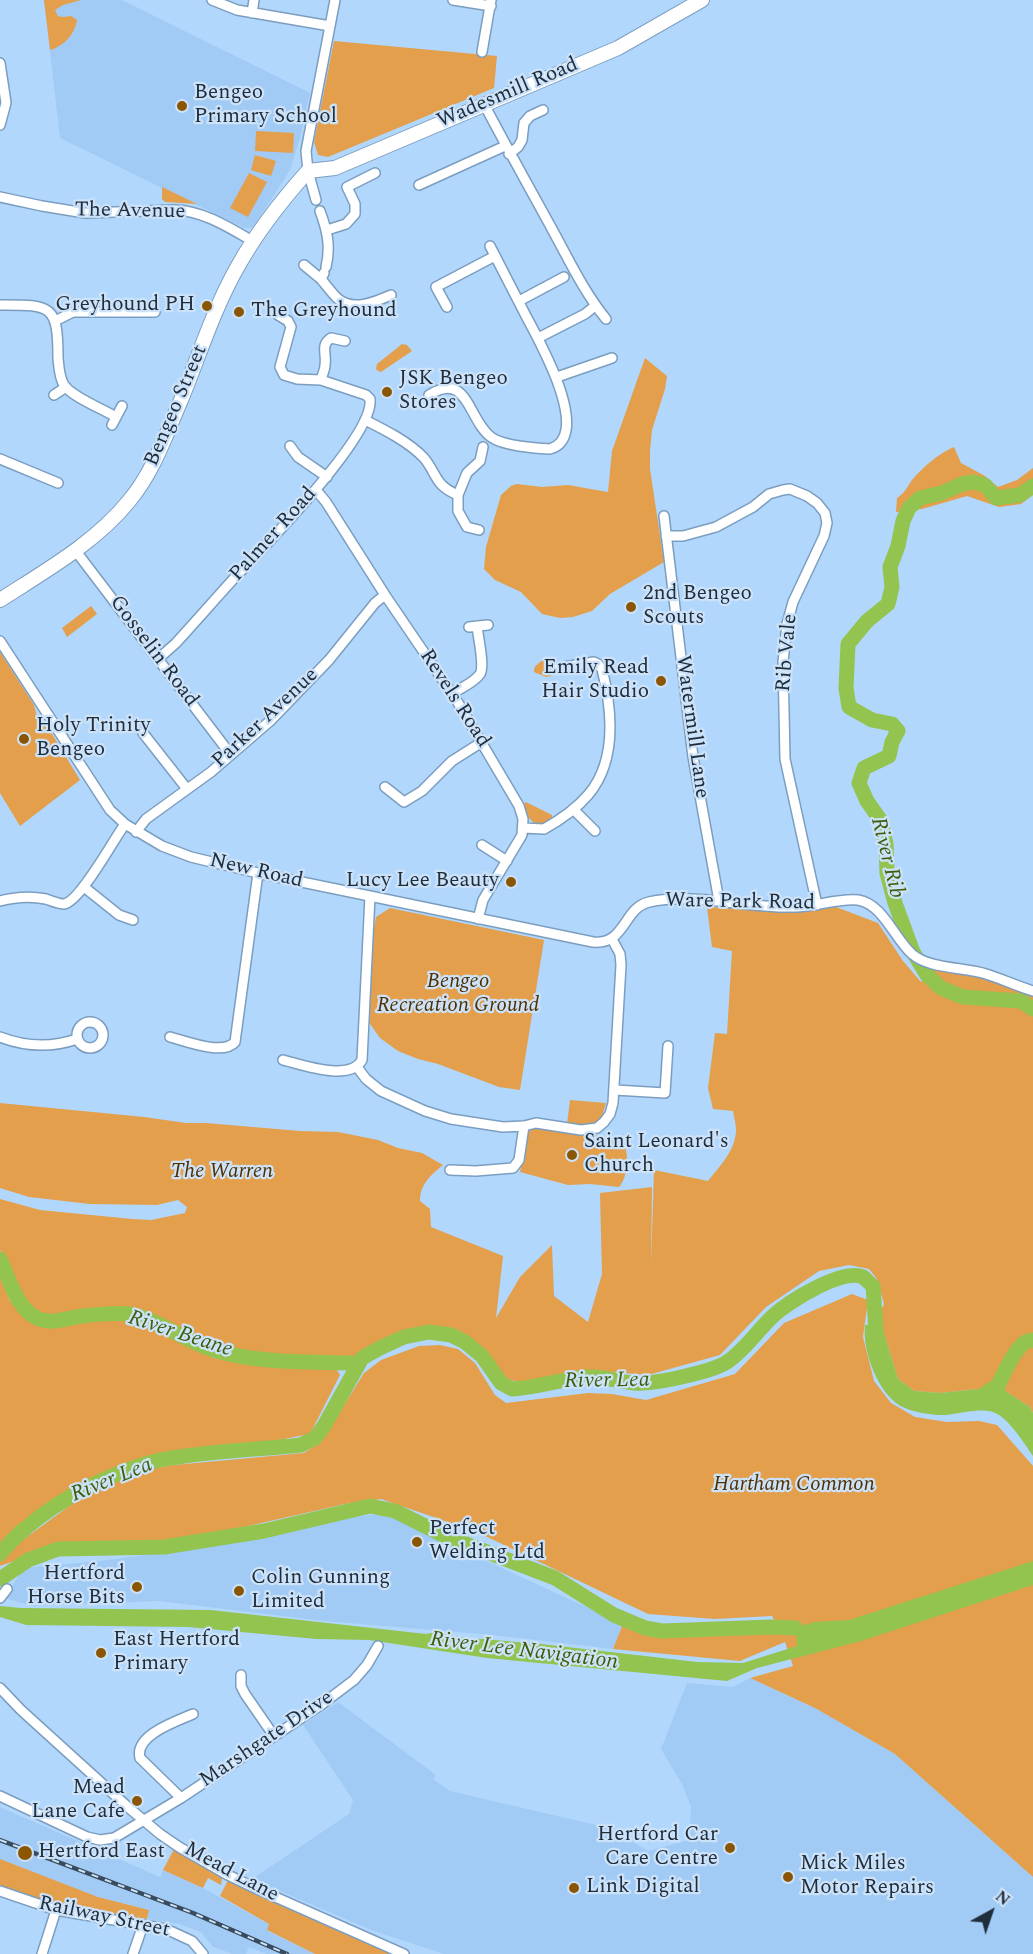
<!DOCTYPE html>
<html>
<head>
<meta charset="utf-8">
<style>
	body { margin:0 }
	#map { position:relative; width:1033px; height:1954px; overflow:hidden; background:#b2d7fc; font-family:Spectral,serif }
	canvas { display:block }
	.north { position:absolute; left:961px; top:1882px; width:60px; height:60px; -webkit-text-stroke:4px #cce2f9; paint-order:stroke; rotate:40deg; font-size:16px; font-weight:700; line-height:24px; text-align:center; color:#202e3c }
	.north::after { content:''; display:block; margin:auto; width:21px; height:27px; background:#202e3c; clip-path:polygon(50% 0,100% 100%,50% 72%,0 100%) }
</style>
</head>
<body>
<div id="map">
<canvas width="1033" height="1954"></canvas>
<div class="north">N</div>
</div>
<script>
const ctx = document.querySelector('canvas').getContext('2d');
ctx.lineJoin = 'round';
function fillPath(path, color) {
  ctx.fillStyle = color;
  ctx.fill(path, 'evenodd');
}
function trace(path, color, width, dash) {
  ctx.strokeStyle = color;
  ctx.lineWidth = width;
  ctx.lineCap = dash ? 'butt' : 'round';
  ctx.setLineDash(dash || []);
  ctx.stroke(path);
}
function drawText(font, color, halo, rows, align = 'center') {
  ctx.font = font + ' Spectral,serif';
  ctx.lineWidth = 4.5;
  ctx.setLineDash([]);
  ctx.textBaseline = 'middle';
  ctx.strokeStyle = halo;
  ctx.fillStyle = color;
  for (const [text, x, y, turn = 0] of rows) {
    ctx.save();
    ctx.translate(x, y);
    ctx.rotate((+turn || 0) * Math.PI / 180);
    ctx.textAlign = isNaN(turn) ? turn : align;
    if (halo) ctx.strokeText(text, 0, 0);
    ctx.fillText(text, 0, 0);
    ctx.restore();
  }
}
const built = new Path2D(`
	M44 0H122L310 93 300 138 290 170 255 225 251 228H244L60 138Z
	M385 1514 623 1624 613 1649 493 1635 324 1621 159 1601 32 1606 5 1598 23 1568 99 1561 243 1542 358 1516Z
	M750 1678 815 1708 895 1754 1033 1877V1954H444L371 1930 252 1879 349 1814 353 1800 303 1725 338 1702 436 1775 433 1779 450 1791 609 1828 648 1851 689 1840 691 1807 682 1784 661 1749 687 1683 733 1687Z
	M0 1807 160 1877 163 1870 203 1888 270 1925 267 1931 315 1954H266L249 1947 246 1954H233L213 1947 201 1932 179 1924 147 1919 149 1910 98 1897 0 1859Z`);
const green = new Path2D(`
	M44 0H81L63 5 55 10 58 16 63 17 71 16 77 20C75 34 64 46 50 50Z
	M334 41 497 56 494 88 328 157 318 155 314 142Z
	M256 131 294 133 293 153 255 151Z
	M255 155 276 161 271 176 251 170Z
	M249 173 267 182 248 217 230 208Z
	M162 187 197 204 165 202 162 199Z
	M402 344 407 345 412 351 381 372 378 371 376 369 377 364Z
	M645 358 667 376 665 389 652 430 650 451V469L664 562 610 594 592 611 573 617 560 618 542 614 521 592 495 580 484 569 486 547 501 495 511 486 517 484 542 487 568 485 608 492 612 451Z
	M954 447 961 463 985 476 998 487 1017 480 1033 468V495L1021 504 999 507 967 496 922 509 896 512 897 498C905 493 907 487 912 480 924 466 938 454 954 447Z
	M91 606 97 614 67 637 62 628Z
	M0 652 34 705 38 721 49 729 80 780 20 826 0 793Z
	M545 659 551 661 553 672 551 676 546 677 534 672C533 666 540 662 545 659Z
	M526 802 552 815V818L542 824 534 823 528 817 524 804Z
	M707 907 809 911 836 907 878 923 903 961 921 982 933 968 972 975 1033 994V1413L1030 1407 1005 1391 979 1389 940 1393 914 1391 898 1379 881 1324 880 1312 884 1304 877 1279 869 1269 849 1265 819 1271 766 1307 720 1355 648 1375 587 1370 522 1382 503 1379 491 1362 470 1341 436 1327 404 1331 358 1360 334 1359 271 1356 220 1347 208 1344 153 1317 128 1312H83L57 1319 43 1317 25 1306 18 1295 7 1261 0 1250V1199L40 1210 132 1219 151 1220 185 1213 187 1207 178 1200 157 1205 90 1204 29 1197 0 1188V1103L144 1117 186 1123H206L300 1131 338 1132 378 1140 398 1148 422 1153 443 1165C431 1175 420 1184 420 1201L430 1209 431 1227 503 1256 496 1318 520 1277 552 1245 554 1296 588 1322 602 1274 600 1193 652 1187 651 1267 654 1170 708 1181C719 1167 736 1150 736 1130 736 1124 734 1117 733 1111L713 1109 708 1088 715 1033 727 1034 732 951 712 947Z
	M390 908 544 940 520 1090 499 1087 438 1064 418 1059 398 1051 380 1038 368 1021 373 934 376 917Z
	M570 1100 606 1103 601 1120 592 1127 567 1124Z
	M539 1127 621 1139C630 1151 629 1176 619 1187L590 1184 568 1185 520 1172 527 1135 531 1129Z
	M0 1277 10 1301 20 1311 49 1327 94 1320H122L148 1326 202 1351 213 1358 335 1367 340 1375 310 1434 279 1440 220 1445 148 1457 116 1468 68 1492 0 1547Z
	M852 1294 868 1300 863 1337 874 1381 891 1403 915 1417 947 1422 979 1421 997 1425 1033 1466V1877L895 1754 815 1708 750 1678 793 1666 785 1642 740 1661 613 1649 623 1624C671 1646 728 1631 780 1631L772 1616 715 1619 648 1614 477 1532 381 1499 345 1504 213 1534 147 1544 59 1545 0 1566V1561L16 1545 76 1501 139 1471 174 1465 304 1453 321 1442 364 1373 381 1360 419 1346 440 1345 458 1349 475 1363 495 1395 506 1403 588 1393 612 1394 646 1400 735 1374 784 1323Z
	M174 1849 222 1878 221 1885 208 1878 203 1888 163 1870Z
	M0 1859 98 1897 149 1910 147 1919C97 1912 47 1904 0 1885Z
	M229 1881 395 1954H315L267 1930 269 1924 220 1896 227 1882Z`);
const water = new Path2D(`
	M881 1324 898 1379 914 1391 940 1393 979 1389 995 1378 1005 1381V1391L1030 1407 1033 1413V1456C1024 1443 1008 1417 993 1412 975 1407 955 1416 937 1415 928 1414 914 1412 905 1408 879 1398 862 1351 865 1325Z
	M1033 1561V1585L861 1641 757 1668 727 1681 487 1658 369 1640 316 1639 188 1627 26 1625 0 1617V1606L21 1608 211 1610 426 1634 438 1632 459 1637 541 1644 697 1662 743 1663 797 1646 796 1628 814 1622 849 1620Z`);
const river = new Path2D(`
	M1033 486 1020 495 996 498 985 485 973 482 962 484 942 493 920 498 909 508 903 521 898 546 890 567 892 587 888 604 867 621 848 644 846 688 849 707 872 720 892 724 898 731 892 742 889 756 864 768 859 783 867 801 881 821 886 844 887 873 895 903 913 952 927 975 941 988 963 997 1021 1001 1033 1009
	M0 1259C10 1280 16 1309 39 1319 55 1325 68 1317 84 1316 95 1314 119 1313 129 1314 156 1318 186 1342 214 1350 260 1364 311 1362 359 1363
	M993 1397C999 1383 1012 1352 1024 1343 1025 1342 1031 1340 1033 1340
	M0 1554C8 1545 16 1535 26 1528 60 1498 116 1470 160 1460 206 1451 254 1450 301 1445L315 1438 324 1426 362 1358 380 1348 404 1337 429 1332 451 1335 465 1342 482 1356 501 1383 512 1389C538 1388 563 1378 589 1377 604 1376 619 1382 634 1383 652 1385 712 1372 727 1362 745 1350 757 1331 773 1316 788 1302 842 1268 863 1277 866 1279 870 1284 873 1286L876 1331 879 1344
	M0 1579 28 1560 58 1549 164 1547 264 1531 370 1506 395 1511 445 1536 555 1578 614 1615 645 1628 662 1631 770 1627 796 1628`);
const street = new Path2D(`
	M212 0 237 10 330 26
	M453 0 491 6
	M252 13 254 0
	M482 52 491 0
	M0 63 6 103 0 125
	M484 104C506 146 529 187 552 229 569 260 584 292 606 319
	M509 154 518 147 522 140 524 123 530 116 543 110
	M419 185 505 146
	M0 197 42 206 85 213 174 210C202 210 230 228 254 242
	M316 200 308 171 306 151 335 0
	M320 211C327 230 331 246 326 267
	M327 230 346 224 355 214V204L347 187 375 173
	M304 265 321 279
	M324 273 321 279C326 285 331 292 337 298 352 312 375 302 391 295
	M519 301 564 277
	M0 305C51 305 58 304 58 358 59 367 59 377 64 385 72 397 103 409 116 417
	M447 307 436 287 495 256
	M55 321 73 312H155
	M538 338 585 314 595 306
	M557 377 612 358
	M321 380C322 375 325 370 325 365 327 354 320 345 331 338L345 341
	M54 395 66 387
	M429 395C468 370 468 420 491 437 503 446 534 448 550 449 594 436 538 339 526 316 514 293 502 269 490 246
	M365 420C385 430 409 442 424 458 438 475 434 485 458 495
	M112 425 122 406
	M290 446 298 457 327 477
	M0 459 58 483
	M316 490 326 502 385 595 457 701 519 806 523 819 522 835 483 900 478 919
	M664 516 693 757 719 901
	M479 530 467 527 458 511V495L467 473 480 461 483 447
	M666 536H683L716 527 753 507 769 494 783 490 790 489 807 496 817 503 825 513 827 523 824 536 793 602 787 624 783 662 785 759 817 905
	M75 550 231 755
	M469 627 488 625
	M0 641 110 810 125 824 162 846 191 857 258 873 593 942C626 945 623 908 649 902 697 892 747 909 795 907 815 907 838 898 858 900 883 904 894 938 912 954 929 969 964 967 986 974 1002 979 1017 986 1033 991
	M158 659 176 643C197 620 217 597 238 574 265 546 375 434 370 399L366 395 321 380 297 379 284 375 280 367 291 327 288 321 278 315
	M452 694C460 688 474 683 480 674 485 666 478 637 477 626
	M143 733 187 789
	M385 787 404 802 422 791 452 761 482 742
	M573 809 595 831
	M523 828 544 829C560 820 577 808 588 795 618 760 612 709 602 669L598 664 594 662 558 668
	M136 832 146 819 211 772 270 721 329 660 375 603 385 595
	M482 845 507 861
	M84 887 119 915 133 920
	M0 901C15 897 31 896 46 899 52 901 58 904 64 904 80 902 114 839 125 824
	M77 1035a13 13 0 1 1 26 0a13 13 0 1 1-26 0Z
	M0 1037C26 1047 51 1048 77 1039
	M170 1037C186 1041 223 1056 235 1042L258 873
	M283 1060C303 1065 350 1082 362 1060L370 896
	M357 1067 366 1079 381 1091 425 1111 451 1119 503 1127 524 1126 536 1123 581 1130 597 1128 604 1122 610 1114 613 1103 621 965 620 954 612 939
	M615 1090 665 1093 668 1046
	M450 1170 476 1171 513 1168 519 1160 524 1126
	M0 1598 7 1589
	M241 1675V1686L245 1694 274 1736
	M0 1688 21 1710 129 1808 160 1834 179 1847 228 1875 255 1888 404 1954
	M0 1796 87 1837 100 1840 114 1838 181 1798 321 1705 354 1680 367 1665 378 1646
	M181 1798 140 1758C134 1735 177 1721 193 1714
	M0 1891 56 1910 166 1929 192 1941 203 1954
	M42 1954 56 1910
	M133 1954 143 1925`);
const secondary = new Path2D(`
	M0 600C45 571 95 543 129 501 154 471 166 434 181 400 199 356 214 308 238 266 257 232 282 200 308 171L335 168 618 48 702 0`);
const rail = new Path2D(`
	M0 1840 193 1913 287 1954`);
const markers = [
	[182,106,6,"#8b5604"],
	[207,306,6,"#8b5604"],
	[239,312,6,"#8b5604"],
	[387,392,6,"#8b5604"],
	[631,607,6,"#8b5604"],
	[661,681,6,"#8b5604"],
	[24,739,6,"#8b5604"],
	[511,882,6,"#8b5604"],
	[572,1155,6,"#8b5604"],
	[417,1542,6,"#8b5604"],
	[137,1587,6,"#8b5604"],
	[239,1591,6,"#8b5604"],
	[101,1653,6,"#8b5604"],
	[137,1801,6,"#8b5604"],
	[730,1848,6,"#8b5604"],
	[25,1853,8,"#8b5604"],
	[788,1877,6,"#8b5604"],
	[574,1888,6,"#8b5604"]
];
const poiNames = [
	["Bengeo",194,94],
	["Primary School",194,118],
	["Greyhound PH",195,306,"right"],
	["The Greyhound",251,312],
	["JSK Bengeo",399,380],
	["Stores",399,404],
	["2nd Bengeo",643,595],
	["Scouts",643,619],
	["Emily Read",649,669,"right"],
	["Hair Studio",649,693,"right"],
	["Holy Trinity",36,727],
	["Bengeo",36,751],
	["Lucy Lee Beauty",499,882,"right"],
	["Saint Leonard's",584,1143],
	["Church",584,1167],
	["Perfect",429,1530],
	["Welding Ltd",429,1554],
	["Hertford",125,1575,"right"],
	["Horse Bits",125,1599,"right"],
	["Colin Gunning",251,1579],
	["Limited",251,1603],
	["East Hertford",113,1641],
	["Primary",113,1665],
	["Mead",125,1789,"right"],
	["Lane Cafe",125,1813,"right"],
	["Hertford Car",718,1836,"right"],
	["Care Centre",718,1860,"right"],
	["Hertford East",38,1853],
	["Mick Miles",800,1865],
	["Motor Repairs",800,1889],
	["Link Digital",586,1888]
];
const streetNames = [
	["Wadesmill Road",508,94,-23],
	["The Avenue",130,212,1],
	["Bengeo Street",177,406,-67],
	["Palmer Road",274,535,-48],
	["Gosselin Road",153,652,53],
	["Rib Vale",788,653,-85],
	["Revels Road",454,699,57],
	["Parker Avenue",266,719,-43],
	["Watermill Lane",691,727,82],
	["New Road",256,872,13],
	["Ware Park Road",740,903,1],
	["Marshgate Drive",267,1740,-34],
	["Mead Lane",231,1873,28],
	["Railway Street",104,1918,12]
];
const parkNames = [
	["Bengeo",458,983],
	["Recreation Ground",458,1007],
	["The Warren",222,1173],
	["Hartham Common",794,1486]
];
const waterNames = [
	["River Rib",886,858,76],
	["River Beane",180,1335,18],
	["River Lea",607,1382,-1],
	["River Lea",112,1481,-22],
	["River Lee Navigation",524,1652,7]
];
fillPath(built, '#a1cbf5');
fillPath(green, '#e39f4b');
fillPath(water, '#92c44f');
trace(river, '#92c44f', 15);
trace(street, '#7b9ec0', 12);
trace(secondary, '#7b9ec0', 16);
trace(street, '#fff', 9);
trace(secondary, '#fff', 14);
trace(rail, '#394b5d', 4.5);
trace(rail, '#cce2f9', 2, [7]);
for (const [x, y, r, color] of markers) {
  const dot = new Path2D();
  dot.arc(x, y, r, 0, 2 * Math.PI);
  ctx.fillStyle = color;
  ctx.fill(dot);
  trace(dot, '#cce2f9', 2);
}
drawText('21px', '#202e3c', '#cce2f9', poiNames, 'left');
drawText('21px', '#202e3c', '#cce2f9', streetNames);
drawText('italic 21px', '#513000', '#cce2f9', parkNames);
drawText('italic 22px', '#3f5d09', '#cce2f9', waterNames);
</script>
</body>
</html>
